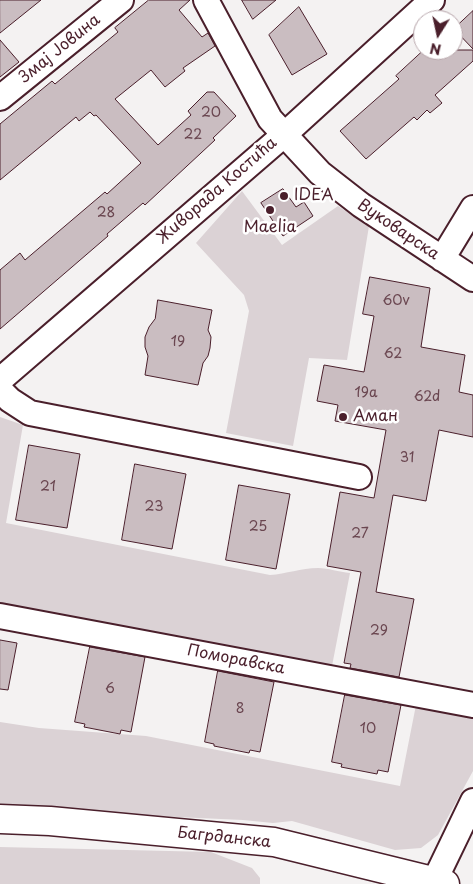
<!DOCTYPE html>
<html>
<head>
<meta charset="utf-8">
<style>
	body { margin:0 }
	#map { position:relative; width:473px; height:884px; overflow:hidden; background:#f4f2f2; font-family:"Playpen Sans",sans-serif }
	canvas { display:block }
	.north { position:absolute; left:413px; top:10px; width:50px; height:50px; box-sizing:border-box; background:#fff; border:1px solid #b7a5aa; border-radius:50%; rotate:190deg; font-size:14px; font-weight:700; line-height:20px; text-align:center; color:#4a1f2b }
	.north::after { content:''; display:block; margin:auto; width:18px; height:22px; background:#4a1f2b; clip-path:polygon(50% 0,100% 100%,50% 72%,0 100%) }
</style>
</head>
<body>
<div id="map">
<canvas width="473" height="884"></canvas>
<div class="north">N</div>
</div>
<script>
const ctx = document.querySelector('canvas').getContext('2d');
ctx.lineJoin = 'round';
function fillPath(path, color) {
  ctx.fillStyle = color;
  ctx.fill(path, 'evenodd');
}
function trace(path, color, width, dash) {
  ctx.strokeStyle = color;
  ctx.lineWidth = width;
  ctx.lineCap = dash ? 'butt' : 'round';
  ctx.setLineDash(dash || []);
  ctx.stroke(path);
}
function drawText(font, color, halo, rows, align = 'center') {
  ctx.font = font + ' "Playpen Sans",sans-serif';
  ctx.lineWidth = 5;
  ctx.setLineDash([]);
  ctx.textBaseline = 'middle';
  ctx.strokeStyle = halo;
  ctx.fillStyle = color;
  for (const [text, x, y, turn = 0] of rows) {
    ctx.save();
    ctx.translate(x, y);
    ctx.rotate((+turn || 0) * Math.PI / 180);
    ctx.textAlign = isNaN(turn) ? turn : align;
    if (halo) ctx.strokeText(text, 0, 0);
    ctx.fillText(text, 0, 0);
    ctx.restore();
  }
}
const green = new Path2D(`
	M242 191 282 245 338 206 369 226 347 360 309 358 293 446 226 433 249 311 244 295 196 243Z
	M0 417 23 425 6 523 270 575C286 574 301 568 318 568 328 568 339 572 350 573L332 666 0 605Z
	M416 705 473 718V771L438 835 421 848 395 850 292 821 273 823 243 820 0 809V722L39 728 146 736 400 786Z
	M0 847 211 852 252 868 260 878V884H0Z`);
const building = new Path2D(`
	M0 0H41L0 33Z
	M149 0H190L179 10 202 37 208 33 215 46 183 68 185 71 165 87 151 70 115 99 158 145 191 115 188 111 207 92H214L236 116 213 138 215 140 145 205 143 203 107 234 108 236 0 329V270L20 253 25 260 105 192 107 194 141 163 96 115 94 116 90 112 79 121 76 117 0 180V124L52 81 55 84 118 32 115 28Z
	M242 0H276L253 19Z
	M299 7 327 54 292 75 269 35Z
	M473 11V49L454 29Z
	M0 40 19 62 0 77Z
	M424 50H473V61L435 95 442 103 430 113 427 110 417 120 414 117 366 159 340 131 399 79 396 76Z
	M283 189 296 207 304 202 313 216 283 236 261 203Z
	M370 277 430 288 421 347 465 355 459 392 473 395V437L439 430 426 501 393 495 376 592 414 599 399 677 350 668 351 664 344 663 361 572 327 566 340 492 374 498 386 430 335 421 338 405 317 401 324 365 364 372 374 316 363 314Z
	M158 300 212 310 208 330 211 337 210 348 208 356 203 363 198 385 145 375 148 356 145 347V337L149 327 155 319Z
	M29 445 80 454 67 528 16 520Z
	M135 464 186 474 172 549 122 540Z
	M239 485 290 494 276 569 226 560Z
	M0 640 17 643 8 690 0 689Z
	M90 647 145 657 131 732 121 730 120 734 84 727 85 724 75 722Z
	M218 671 274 682 260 752 250 750 249 753 214 746V744L205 742Z
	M345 695 401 705 388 772 378 770 377 774 341 767 342 764 332 762Z`);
const minor = new Path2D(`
	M206 0 270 119 320 173 361 205 473 279
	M0 98 121 0
	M442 259 473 208
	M0 380 285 134 432 0
	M0 390 10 400 30 413 359 477
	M0 616 473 705
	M433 884 473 801`);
const secondary = new Path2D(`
	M0 819 50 821 274 842 445 884`);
const markers = [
	[284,196,5,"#4a1f2b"],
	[270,210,5,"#4a1f2b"],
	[343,417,5,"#4a1f2b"]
];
const numberNames = [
	["20",211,113],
	["22",193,135],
	["28",106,213],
	["60v",396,301],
	["19",178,342],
	["62",393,354],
	["19a",366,393],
	["62d",427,397],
	["31",407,458],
	["21",48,487],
	["23",154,507],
	["25",258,527],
	["27",360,534],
	["29",379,631],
	["6",110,689],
	["8",240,709],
	["10",368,729]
];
const streetNames = [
	["Змај Јовина",60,49,-39],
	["Живорада Костића",217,191,-41],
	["Вуковарска",398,230,34],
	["Поморавска",236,660,11],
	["Багрданска",224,838,6]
];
const poiNames = [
	["IDEA",294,196],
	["Maelia",270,228,"center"],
	["Аман",353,417]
];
fillPath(green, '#dbd2d5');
fillPath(building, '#cabdc1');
trace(building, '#4a1f2b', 1);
trace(minor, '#4a1f2b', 28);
trace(secondary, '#4a1f2b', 31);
trace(minor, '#fff', 24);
trace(secondary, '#fff', 28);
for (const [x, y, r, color] of markers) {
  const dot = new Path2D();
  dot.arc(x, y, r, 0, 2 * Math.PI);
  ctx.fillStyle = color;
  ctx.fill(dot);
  trace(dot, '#fff', 2);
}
drawText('14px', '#6a4650', null, numberNames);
drawText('16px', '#4a1f2b', '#fff', streetNames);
drawText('16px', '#4a1f2b', '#fff', poiNames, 'left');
</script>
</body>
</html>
